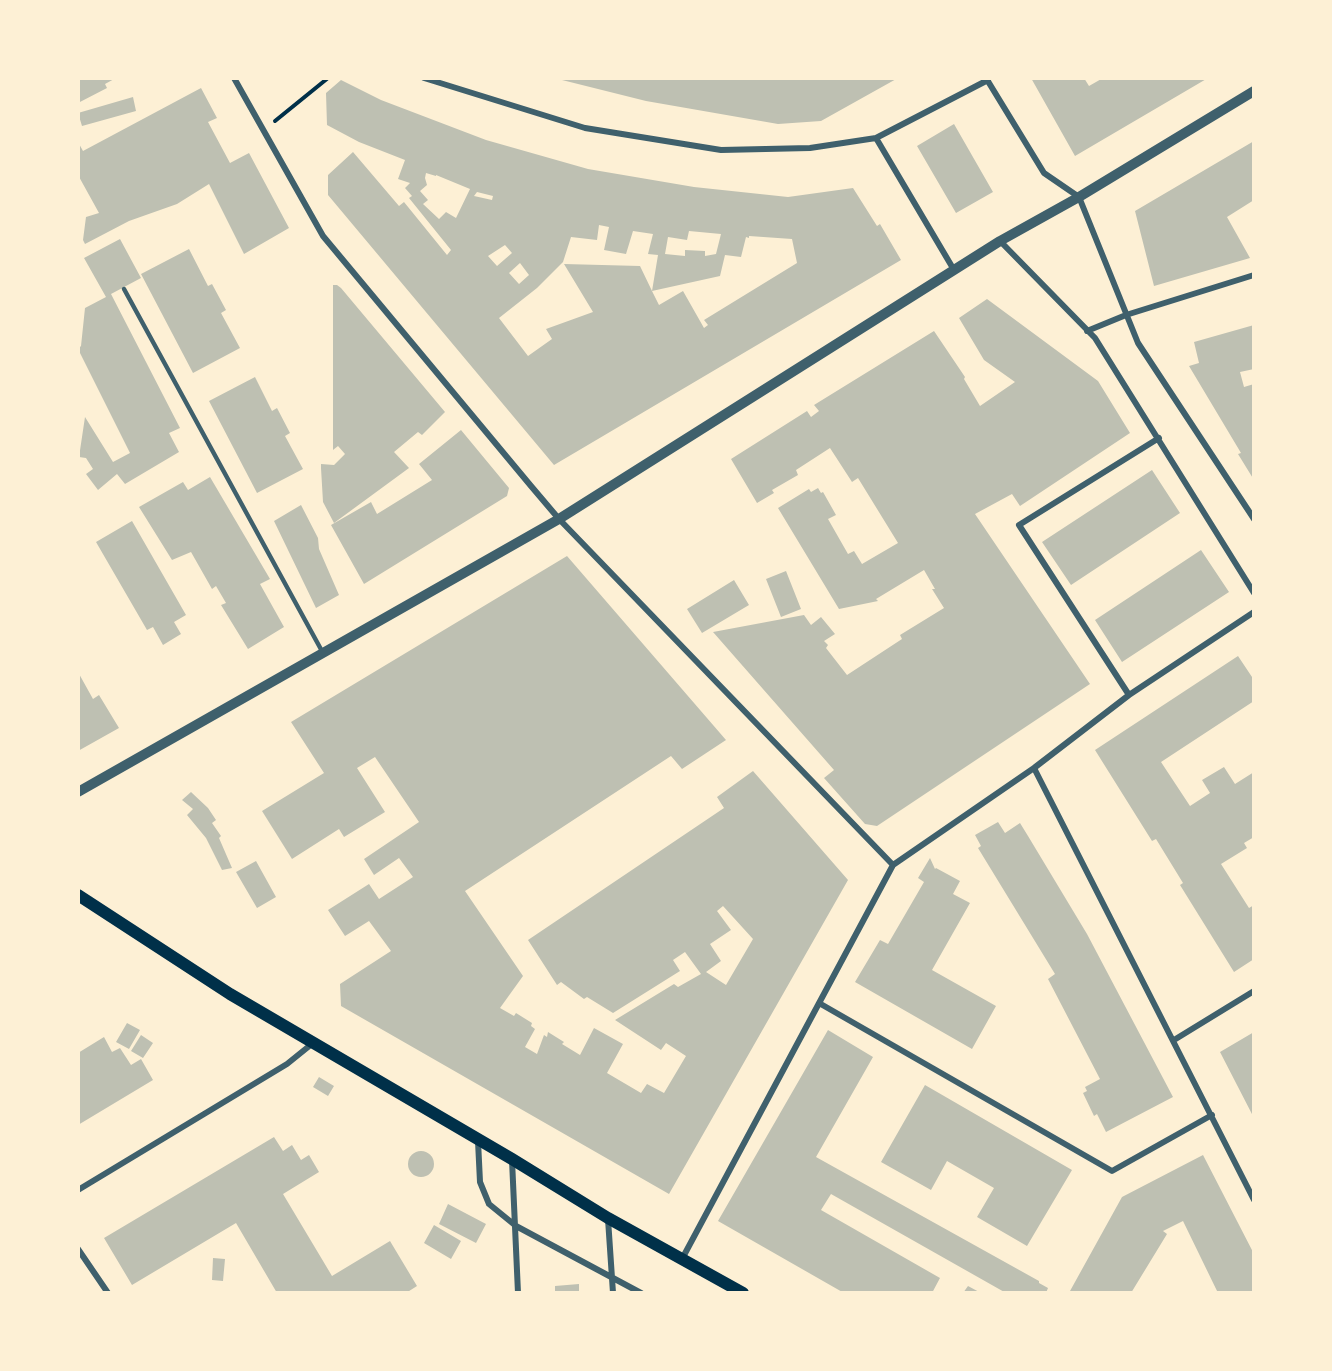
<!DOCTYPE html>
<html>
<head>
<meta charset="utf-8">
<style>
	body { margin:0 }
	#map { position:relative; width:1332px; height:1371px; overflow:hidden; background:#fdf0d5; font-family:"Source Serif 4",serif }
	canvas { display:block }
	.frame { position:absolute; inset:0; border:80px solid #fdf0d5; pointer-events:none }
</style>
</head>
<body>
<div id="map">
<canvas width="1332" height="1371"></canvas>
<div class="frame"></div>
</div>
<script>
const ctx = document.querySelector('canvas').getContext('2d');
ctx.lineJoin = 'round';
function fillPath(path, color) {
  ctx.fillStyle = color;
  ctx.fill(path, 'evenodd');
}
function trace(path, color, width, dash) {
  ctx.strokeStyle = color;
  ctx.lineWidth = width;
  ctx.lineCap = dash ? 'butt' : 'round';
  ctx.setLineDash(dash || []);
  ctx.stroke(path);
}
const building = new Path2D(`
	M78 78H116L105 84 107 88 78 103Z
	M554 78H898L821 121 778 124 646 101Z
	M1031 78H1084L1089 86 1103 78H1208L1075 156Z
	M341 80 381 100 486 140 588 169 694 187 788 197 853 188 877 226 880 224 901 260 554 465 328 195V175L353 152 399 206 404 202 447 255 451 250 409 198 412 196 405 188 410 183 398 179 405 160 359 142 327 125 326 93ZM426 173 436 176V175L470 189 456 218 446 212 439 219 423 204 428 200 420 191 427 185 425 178ZM477 192 493 196 492 200 474 196ZM599 225 609 227 604 250 626 254 633 231 653 234 648 254 658 255 652 291 640 266 564 264 593 312 546 329 552 339 528 356 499 318 537 288 563 262 571 237 597 240ZM689 231 721 234 716 254 705 256V251L685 250V256L665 254 668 237 687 240ZM749 236 792 239 797 263 704 320 708 325 704 328 683 291 659 305 652 291 720 276 725 255 741 257 746 237 749 238ZM505 245 512 253 497 266 488 256ZM520 263 529 275 519 284 509 273Z
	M201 88 217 118 208 122 230 163 249 153 289 228 244 254 209 184 177 204 129 221 85 244 83 240 86 217 99 213 78 175V142L83 151Z
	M133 97 136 111 82 126 78 113Z
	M954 124 993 192 956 213 917 146Z
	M1254 141V200L1227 217 1250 258 1154 286 1135 211Z
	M120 239 141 278 111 294 180 428 169 433 179 452 125 484 117 474 98 490 86 474 93 469 86 458 79 457 85 417 113 462 130 453 78 349 81 346 85 308 106 297 84 258Z
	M189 249 208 286 212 284 226 310 221 313 240 348 193 373 141 274Z
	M333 285H337L341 288 445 412 422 435 418 432 394 452 409 468 334 523 323 502 321 468V464L334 465 345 454 338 446 333 450Z
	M987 299 1098 381 1130 433 1020 506 1012 494 975 514 1090 684 877 826 865 824 824 778 834 770 713 632 804 615 811 625 821 617 835 634 824 641 828 645 826 648 847 675 902 639 900 635 944 608 932 589H935L924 570 876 599 878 601 839 609 778 508 809 489 811 492 818 488 821 493 823 492 836 515 828 519 848 554 854 551 862 564 898 543 858 478 852 482 830 448 796 470 798 475 772 490 774 493 757 503 731 459 807 411 811 417 819 411 814 405 934 331 965 377 964 379 980 406 1015 382 984 360 959 318Z
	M1254 325V369L1240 372 1244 387 1254 384V480L1238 454 1241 453 1189 366 1199 363 1194 342Z
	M255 377 272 411 277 408 290 433 285 436 303 469 257 493 209 401Z
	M461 430 509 488 507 496 364 584 331 525 371 502 377 514 432 480 419 464Z
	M1152 470 1180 513 1071 585 1042 542Z
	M210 477 270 579 260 584 284 627 248 649 221 605 226 603 216 586 212 589 191 552 172 560 139 507 183 482 188 490Z
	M301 505 318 538 319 549 339 595 316 608 274 521Z
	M132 521 186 615 174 622 181 634 163 645 153 627 147 630 96 542Z
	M1201 550 1229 592 1122 662 1095 620Z
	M567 556 726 740 682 769 671 756 465 891 523 976 500 1008 514 1016 516 1013 532 1023 531 1026 535 1029 525 1047 537 1054 544 1035 547 1037 548 1032 564 1042 562 1044 580 1055 594 1028 623 1044 607 1073 641 1093 647 1084 664 1093 686 1056 666 1043 661 1050 615 1020 674 984 678 987 701 974 685 952 673 960 680 971 613 1013 587 997 584 999 561 982 557 985 528 940 724 808 717 797 753 771 848 880 669 1194 341 1006 340 984 391 951 369 921 345 936 328 910 369 884 379 899 413 877 399 858 374 875 364 859 419 822 375 757 357 768 385 812 344 837 339 829 292 859 262 811 324 773 291 722ZM723 906 753 939 726 985 706 972 721 961 710 944 731 930 717 911Z
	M786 571 801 609 781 617 766 579Z
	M734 580 749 605 702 633 687 609Z
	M1238 656 1254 680V701L1161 762 1190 806 1210 793 1202 780 1224 767 1235 784 1254 772V837L1244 843 1247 848 1221 864 1249 908 1254 905V959L1234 972 1180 885 1183 883 1156 839 1152 841 1095 750Z
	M78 672 93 699 99 695 119 728 78 751Z
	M191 792 208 808 216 820 212 823 221 836 219 838 232 868 222 870 206 838 187 815 193 809 182 800Z
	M998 822 1005 833 1020 823 1028 836 1087 934 1173 1097 1106 1132 1097 1114 1094 1116 1083 1093 1087 1091 1085 1087 1100 1079 1048 979 1055 974 978 848 981 846 975 835Z
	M930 858 935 869 936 868 960 881 953 894 970 903 932 970 996 1006 972 1049 855 982 880 940 888 944 924 882 918 878Z
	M256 861 276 897 257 908 236 872Z
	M127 1023 140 1030 129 1049 116 1042Z
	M828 1030 873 1057 816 1157 1039 1281V1283L1048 1288 1046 1293H1006L831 1194 821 1210 940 1278 932 1293H844L718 1221Z
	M1254 1032V1118L1220 1052Z
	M141 1035 153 1043 143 1058 131 1051Z
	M104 1037 112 1052 120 1048 131 1065 141 1059 153 1080 78 1125V1053Z
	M319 1077 334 1086 328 1096 313 1087Z
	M925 1085 1072 1170 1027 1246 977 1217 994 1188 947 1161 931 1190 881 1162Z
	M274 1137 283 1151 292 1145 301 1160 309 1155 319 1172 283 1194 332 1276 390 1241 417 1286 406 1293H277L236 1223 132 1285 104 1238Z
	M408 1164a13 13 0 1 1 26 0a13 13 0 1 1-26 0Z
	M1203 1155 1254 1254V1293H1218L1183 1221 1163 1231 1167 1234 1131 1293H1073L1070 1291 1122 1197Z
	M448 1204 486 1224 476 1243 439 1224Z
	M434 1225 461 1241 451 1259 424 1243Z
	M213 1258 225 1259 223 1281 212 1280Z
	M579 1284V1293H555V1286Z
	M968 1286 981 1293H963Z`);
const path = new Path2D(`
	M275 121 328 78`);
const service = new Path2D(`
	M124 289 323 653`);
const minor = new Path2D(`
	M234 78 323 236 531 486 559 519 893 865
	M424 78 585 128 721 150 810 148 876 138 954 270
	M986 78 1044 173 1079 197 1138 343 1254 519
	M876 138 988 80
	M1000 241 1095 338 1254 593
	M1087 331 1126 315 1254 275
	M1129 695 1019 525 1159 438
	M1034 768 1254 1200
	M819 1003 1112 1171 1212 1115
	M1174 1040 1254 991
	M478 1141 480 1182 489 1204 516 1226 641 1293
	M512 1160 518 1293
	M78 1190 287 1064 313 1043
	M608 1219 613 1293
	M78 1249 108 1293
	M682 1259 893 865 1034 768 1129 695 1254 612`);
const tertiary = new Path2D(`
	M78 792 559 519 1000 241 1079 197 1254 91`);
const secondary = new Path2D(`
	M78 895 230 994 512 1159 608 1218 743 1293`);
fillPath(building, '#bec0b2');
trace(path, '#003049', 4);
trace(service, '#3f606c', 4.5);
trace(minor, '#3f606c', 6);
trace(tertiary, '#3f606c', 10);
trace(secondary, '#003049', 12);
</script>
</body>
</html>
